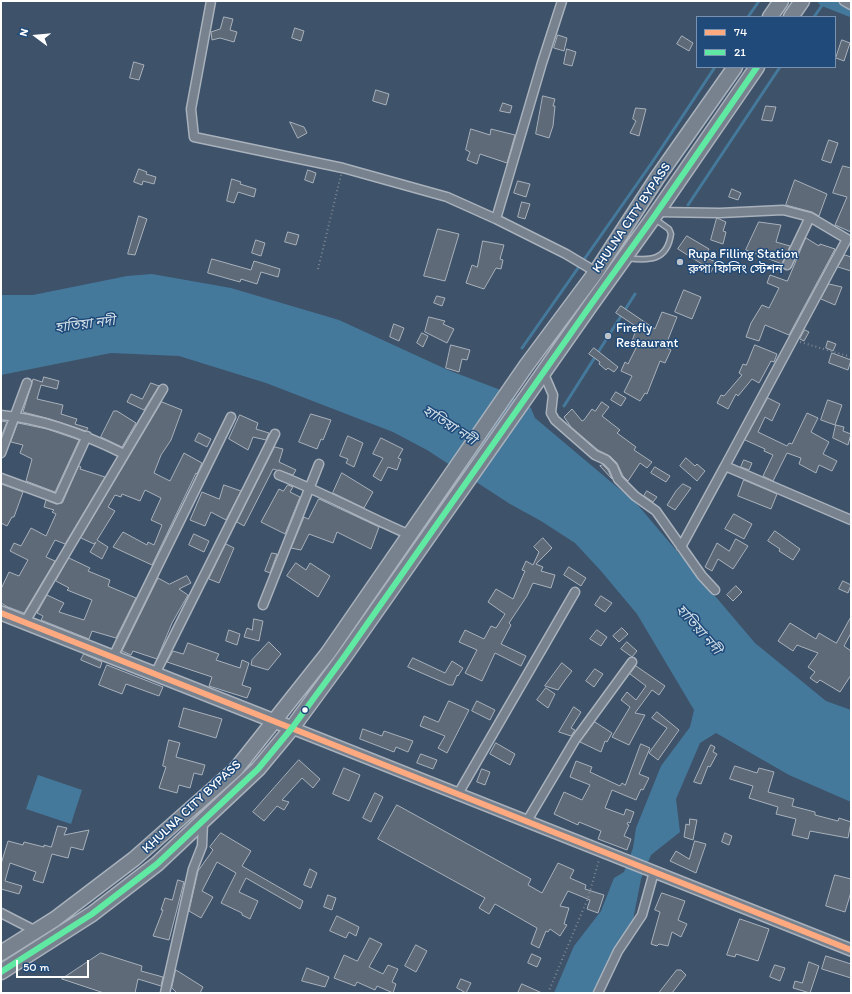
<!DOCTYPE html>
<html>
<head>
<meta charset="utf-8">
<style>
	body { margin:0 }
	#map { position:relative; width:852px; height:994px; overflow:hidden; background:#3e5269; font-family:Itim,sans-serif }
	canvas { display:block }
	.frame { position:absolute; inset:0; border:2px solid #fff; pointer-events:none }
	.legend { position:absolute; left:696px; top:16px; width:140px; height:52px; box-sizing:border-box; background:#1f4a7a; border:1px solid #7992af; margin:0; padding:5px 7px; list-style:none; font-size:12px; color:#fff }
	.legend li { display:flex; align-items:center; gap:8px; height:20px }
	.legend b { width:20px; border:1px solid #7992af }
	.north { position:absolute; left:16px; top:16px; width:40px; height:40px; -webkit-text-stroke:3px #1f4a7a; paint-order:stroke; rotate:286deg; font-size:11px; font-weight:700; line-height:16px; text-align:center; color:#fff }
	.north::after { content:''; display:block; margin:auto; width:14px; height:18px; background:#fff; clip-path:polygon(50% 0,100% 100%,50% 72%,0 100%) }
	.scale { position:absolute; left:16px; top:960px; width:73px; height:18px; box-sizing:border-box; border:2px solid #fff; border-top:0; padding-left:5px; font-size:12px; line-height:14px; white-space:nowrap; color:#fff; -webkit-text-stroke:3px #1f4a7a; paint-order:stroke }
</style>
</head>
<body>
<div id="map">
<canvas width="852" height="994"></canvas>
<div class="frame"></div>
<ul class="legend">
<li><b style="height:5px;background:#ffa980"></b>74</li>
<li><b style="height:5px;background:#60e9a3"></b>21</li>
</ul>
<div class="north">N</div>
<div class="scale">50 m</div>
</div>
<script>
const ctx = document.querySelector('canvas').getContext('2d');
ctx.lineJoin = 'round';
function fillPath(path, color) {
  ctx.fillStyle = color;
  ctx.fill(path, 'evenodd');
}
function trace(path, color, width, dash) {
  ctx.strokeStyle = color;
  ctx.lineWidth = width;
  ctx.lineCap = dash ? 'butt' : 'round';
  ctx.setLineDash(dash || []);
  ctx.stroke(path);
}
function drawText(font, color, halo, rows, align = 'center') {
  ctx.font = font + ' Itim,"Noto Sans Bengali",sans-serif';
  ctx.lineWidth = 3;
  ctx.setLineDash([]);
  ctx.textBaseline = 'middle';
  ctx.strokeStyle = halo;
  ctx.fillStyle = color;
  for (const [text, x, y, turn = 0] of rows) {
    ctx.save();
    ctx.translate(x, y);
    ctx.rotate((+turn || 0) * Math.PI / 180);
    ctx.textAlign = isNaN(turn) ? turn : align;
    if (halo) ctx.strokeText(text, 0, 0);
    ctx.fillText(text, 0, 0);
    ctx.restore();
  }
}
const water = new Path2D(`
	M152 274 231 288 339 320 448 370 498 389 531 408 535 418 636 503 755 643 826 701 851 710V802L789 775 716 733 700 743 676 799 680 832 651 855 641 879 633 920 596 993H554L574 946 601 911 614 878 624 872 633 848 636 828 661 766 690 727 694 710 637 614 601 571 575 543 541 521 510 504 427 450 393 432 266 383 179 356 111 353 1 375V295H33L127 276Z
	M38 775 82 790 71 824 26 809Z`);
const stream = new Path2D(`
	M748 17 759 1
	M814 17 825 1
	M688 205 780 67
	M522 348 651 164 715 67
	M564 406 635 294`);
const canal = new Path2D(`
	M823 1 851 12`);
const building = new Path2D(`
	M224 17 233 19 230 30 237 32 234 42 220 38 212 40 211 32 220 29Z
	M295 28 304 31 301 41 292 38Z
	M558 35 567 38 564 51 554 48Z
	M682 36 693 43 689 51 677 44Z
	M842 40 850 43 844 61 836 58Z
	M567 49 576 52 572 66 564 64Z
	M134 62 144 65 139 80 130 78Z
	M376 90 389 94 386 105 373 101Z
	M543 96 555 99 553 106H555L553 126 549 138 536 134Z
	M503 103 512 106 510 113 500 111Z
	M766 106 776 107 772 121 762 120Z
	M636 108 646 109 639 136 630 133 636 121 633 119Z
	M290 122 304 127 307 133 298 138Z
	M471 129 490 135 491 129 515 135 507 163 480 154 477 164 467 160 470 152 466 150Z
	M829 140 838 143 831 163 822 160Z
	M843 166 851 168V232L835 225 847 197 833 193Z
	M139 169 147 172 146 174 156 177 154 184 143 181 142 185 134 182Z
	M308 170 316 173 313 183 305 180Z
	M232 179 241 182 240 184 256 189 254 197 238 192 234 203 227 201Z
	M795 180 827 194 819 216 812 212 786 205Z
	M518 181 530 184 526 197 514 193Z
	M732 189 741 193 738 200 729 197Z
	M522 202 530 204 525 219 518 217Z
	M139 216 147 219 135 255 128 254Z
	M717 218 726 222 723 231 726 232 723 244 711 240Z
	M759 222 781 225 776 242 790 246 782 264 746 250Z
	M438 229 459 234 445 281 424 276Z
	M288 232 299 235 296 245 285 242Z
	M687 236 709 249 704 257 716 262 710 274 703 271 705 266 678 249Z
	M806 238 819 246 820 244 835 249 789 335 765 325 759 341 746 337 751 323 762 305 769 308 779 288 767 283 770 275 787 281Z
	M256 240 265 243 261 256 252 253Z
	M483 241 504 245 500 259 503 260 501 269 496 268 484 289 466 283 472 265 477 267Z
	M845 255 851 257V271L838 267Z
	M212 259 251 270 254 261 280 269 278 277 261 272 257 284 241 279 240 282 208 273Z
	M829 284 842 287 835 305 821 299Z
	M684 290 701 297 692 319 675 312Z
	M437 296 445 298 442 306 434 303Z
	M621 306 655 329 662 312 677 317 665 347 671 350 665 363 660 361 647 394 645 393 640 401 624 392 632 376 621 371 625 362 628 364 637 346 631 344 637 327 616 313Z
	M429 317 445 321 443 324 454 329 447 343 425 332Z
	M394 324 404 328 399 341 390 337Z
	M805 330 809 332 804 341 800 339Z
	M422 333 428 336 423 347 417 343Z
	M828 341 836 344 833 351 826 348Z
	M451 345 470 350 467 360 462 359 459 372 446 368Z
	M755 345 777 354 774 362 771 361 759 383 752 379 738 396 736 394 728 409 717 403 721 395 724 396 742 375 739 373 743 364 746 365Z
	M594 348 618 367 614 372 608 368 606 370 599 364 600 362 589 354Z
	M832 353 851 360 848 370 829 363Z
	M44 377 59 381 57 389 41 385 37 399 63 405 61 414 77 419 75 424 88 428 86 431 50 419 23 412 33 379 42 382Z
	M151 383 159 386 144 410 127 402 131 394 142 399Z
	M616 392 626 398 621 406 611 400Z
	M768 398 780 404 772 421 765 417 758 432 787 446 789 443 792 444 807 413 818 418 811 432 829 442 823 454 837 461 832 471 819 465 816 473 799 464 801 458 787 453 773 481 763 476 773 455 764 451 765 449 745 440Z
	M828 400 842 405 835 425 821 420Z
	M162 402 182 410 171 440 161 455 154 473 170 481 184 453 202 463 197 474 196 473 152 565 113 547 123 532 147 545 148 542 154 545 162 525 151 520 161 498 145 490 140 501 122 494 121 497 115 495 108 507 115 511 97 540 108 547 102 559 90 552 96 542 94 544 81 538Z
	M602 402 609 407 602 416 620 430 617 433 636 447 634 450 652 462 647 468 640 463 628 481 623 476 617 463 610 456 598 450 571 427 564 417 572 409 582 421 584 420 592 409 595 411Z
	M114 411H117L136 423 122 447 101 437Z
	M311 414 331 420 323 440 321 439 317 449 299 442Z
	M240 415 258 423 256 429 269 433 266 440 253 437 248 450 229 439Z
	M1 421 7 422 1 437Z
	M18 423 47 429 79 440 55 492 26 481 32 459 20 453 23 445 11 442Z
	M836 425 844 427 843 431 851 434 848 445 833 438Z
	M199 433 211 439 207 447 195 441Z
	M348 436 363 443 354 467 346 463 348 459 340 456Z
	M381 438 403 449 398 458 401 459 397 470 388 467 381 481 373 476 383 458 373 454Z
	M275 447 283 449 279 462 296 470 293 475 273 469 244 526 237 522Z
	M686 458 695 466 697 464 705 471 697 481 680 466Z
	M744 460 752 463 749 470 741 467Z
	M603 465 608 470 612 479 600 466Z
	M79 466 81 467 80 469 105 477 65 544 55 540 46 557 55 561 24 613 8 607 1 603V589L9 572 19 576 28 560 10 551 14 543 21 546 31 528 46 536 56 514 52 512 54 510 44 507 46 500 56 504 62 503Z
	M655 467 670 476 666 482 651 473Z
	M342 473 373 492 364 508 333 493Z
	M744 480 777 494 771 509 738 496Z
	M1 484 23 492 14 517H12L7 526 1 523Z
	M683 484 691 488 675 510 667 505 676 491Z
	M224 485 241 491 226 520 211 512 205 526 190 520 202 492 219 499Z
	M288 485 293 487 290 492 300 497 285 534 261 522 279 489 283 491Z
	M647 491 657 497 653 502 644 496Z
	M319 499 379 527 371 549 337 532 333 543 309 534 301 550 291 548 304 517 308 519Z
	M734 514 752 524 744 539 725 529Z
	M775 531 800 549 793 560 779 551 780 549 768 541Z
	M194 534 209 541 204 552 189 545Z
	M543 538 552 548 536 564 543 567 541 571 555 575 551 588 533 583 527 596 509 623 511 625 501 644 526 656 521 666 495 653 482 681 465 673 477 650 459 642 465 630 484 639 491 626 496 628 505 614 488 602 496 589 513 599 525 571 522 570 526 561 533 565 539 552 534 547Z
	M736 539 748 546 733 569 718 559 712 571 705 567 717 543 729 551Z
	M226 544 234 548 219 583 209 579Z
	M272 553 277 554 270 573 265 571Z
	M69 558 90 568 88 571 110 580 108 586 136 598 116 638 92 631 89 639 41 620 43 616 37 613 47 595 64 603 59 612 84 620 92 600 67 590 69 588 56 581Z
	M296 563 306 570 310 563 330 576 318 597 287 576Z
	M569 567 586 578 581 586 564 575Z
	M187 576 191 583 179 589 188 595 172 623 157 659 133 651 131 655 122 651 158 578 169 584Z
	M843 581 851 585 848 593 839 589Z
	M736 586 742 592 733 601 727 595Z
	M601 596 612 603 605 612 595 605Z
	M851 617V633L844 646 851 651V675L840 692 820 680 817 683 810 678 815 672 808 667 818 653 797 645 793 651 778 641 790 623 816 639 819 633 836 643Z
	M254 619 263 621 259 641 244 637 247 628 252 630Z
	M622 628 628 634 619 642 613 636Z
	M229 630 240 634 237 645 226 641Z
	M597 630 607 637 601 646 590 639Z
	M269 642 281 654 268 670 251 665 252 660Z
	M627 642 637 651 632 657 621 649Z
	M188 643 219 654 216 660 240 668 242 660 249 663 242 685 251 688 247 698 209 686 212 677 167 662 173 651 183 654Z
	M84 654 102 662 100 668 81 660Z
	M413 658 445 673 452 661 463 668 458 676 457 675 453 685H449L408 667Z
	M562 663 572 671 565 680 558 690 545 686Z
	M107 665 163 687 159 696 126 684 122 694 99 685Z
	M636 666 665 686 659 695 652 690 635 713 645 715 629 745 612 737 630 707 621 700 627 692 636 700 646 686 630 674Z
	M595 669 603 674 594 687 586 681Z
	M546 688 555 694 548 708 537 700Z
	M449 701 469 710 447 753 438 748 445 736 420 726 424 716 438 722Z
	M477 701 495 710 490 720 472 711Z
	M574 707 581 712 571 728 575 730 571 736 559 732Z
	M184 708 222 719 216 738 179 727Z
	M657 712 679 730 658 760 649 753 667 728 652 718Z
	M595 722 612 733 607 742 605 741 601 752 580 742Z
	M363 729 382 736 384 731 413 741 408 752 396 747 394 752 360 739Z
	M169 740 180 743 176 757 205 765 202 775 194 773 190 788 179 785 177 793 159 788 166 767 163 766Z
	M496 743 515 754 510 765 490 754Z
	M641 744 650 748 639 774 649 778 643 790 641 789 636 800 612 790 605 808 624 815 626 809 634 812 630 823 628 822 627 824 629 825 624 836 631 839 627 850 598 839 601 831 579 822 578 825 554 814 564 792 582 800 590 785 570 777 576 761 592 767 590 772 620 786 622 783 625 785Z
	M711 745 715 747 713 752 717 754 710 767 708 766 701 784 694 782Z
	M421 754 437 760 433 769 417 763Z
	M299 760 320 779 313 788 302 778 282 800 289 802 284 810 277 806 264 821 253 812Z
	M735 766 757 773 759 768 774 772 768 792 794 799 792 806 815 812V815L838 821 839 818 851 822 848 838 810 831 808 839 792 835 796 819 776 814 778 807 749 798 753 786 730 779Z
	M344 768 360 775 349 801 333 794Z
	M482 769 490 772 485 785 477 782Z
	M375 793 383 797 371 822 363 818Z
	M397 805 531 879 528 885 542 893 558 863 574 870 570 878 586 885 585 889 604 895 598 913 587 909 590 900 568 891 560 906 569 908 564 924 567 925 560 936 550 929 548 932 546 931 539 948 531 944 537 928 495 904 489 914 479 908 485 898 378 839Z
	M690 819 697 820 693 840 684 837 686 824 689 825Z
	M58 826 67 828 64 835 89 830 83 850 71 847 68 858 52 854 43 883 33 880 36 872 10 863 5 881 22 886 19 894 1 889V864L8 841 23 845 24 842 44 847V845L51 847Z
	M221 833 251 851 242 866 303 901 300 909 246 878 239 892 258 901 250 919 242 915V913L221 903 236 873 217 862 202 891 213 897 201 918 189 911 198 871 213 850 210 847Z
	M725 833 732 836 729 845 722 842Z
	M695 841 706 844 696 873 670 861 676 851 689 859Z
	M310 869 317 873 311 888 304 885Z
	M835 875 851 879V892L845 912 826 906Z
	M178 880 184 882 169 940 153 936 163 910H161L165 898 172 900Z
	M662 893 685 901 678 920 687 924 681 937 672 932 668 946 659 944 657 946 651 944 660 912 655 910Z
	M328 895 336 898 332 910 324 907Z
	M337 916 359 927 356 936 349 932 346 938 330 931Z
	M740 919 769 929 758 961 736 954 735 957 727 955Z
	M370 938 382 944 369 967 383 974 388 965 398 969 392 982 396 984 393 993 377 986 375 990 357 982 355 986 334 978 344 955 357 961Z
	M416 945 427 951 416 972 405 966Z
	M101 953 142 966 141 971 163 977 161 986 138 979 135 993H104L62 979Z
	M532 954 541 958 537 967 528 963Z
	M826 956 851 964V978L822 969Z
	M809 962 819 966 810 993 793 988 795 981 802 983Z
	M775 965 785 968 780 981 770 977Z
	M307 968 329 977 325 987 302 981Z
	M176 970 203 987 200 993H177L172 988Z
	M677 970H681L686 975 672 993H659Z
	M461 979 471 983 466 993 457 988Z
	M522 984 542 993H518Z`);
const path = new Path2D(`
	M318 269 341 175
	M800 342 851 357
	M548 993 588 898 599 860`);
const service = new Path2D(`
	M627 258C649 261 667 261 671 234L669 229 655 219`);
const minor = new Path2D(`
	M211 1 191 109 194 137 343 168 447 197 496 219 566 254 596 272
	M844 1 851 5
	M658 212 720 213 783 210 810 217 847 239 725 466 851 520
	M496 219 542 63 562 1
	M787 265 810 217
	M544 374 553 395 551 413 555 420 595 455 606 460 613 467 618 479 635 496 656 511 702 576 715 590
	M1 415C44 419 86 435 124 454
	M1 453 27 383
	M279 475C324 493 366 516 410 535
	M1 478 58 499 87 436
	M681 547 725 466
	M263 605 319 464
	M25 622 163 389
	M113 657 231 417
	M155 674 275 434
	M458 794 575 592
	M527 821 575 740 632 662
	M1 913 36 931
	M165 993 193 869 202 846 203 821
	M598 993 618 951 642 915 654 872`);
const tertiary = new Path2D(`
	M292 728 851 950`);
const primary = new Path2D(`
	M1 613 292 728`);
const trunk = new Path2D(`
	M770 17 781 1
	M791 17 802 1
	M1 953 55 919 134 859 236 769 328 653 526 366 596 272 657 178 735 67
	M1 972 92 914 157 864 258 769 292 728 344 657 590 306 653 218 757 67`);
const bus1 = new Path2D(`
	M1 613 851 950`);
const bus2 = new Path2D(`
	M1 972 92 914 157 864 258 769 292 728 344 657 590 306 653 218 757 67`);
const markers = [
	[680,262,4,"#bbc2ca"],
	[608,336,4,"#bbc2ca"],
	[305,710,3.5,"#fff"]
];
const streetNames = [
	["KHULNA CITY BYPASS",632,218,-56],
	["KHULNA CITY BYPASS",192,807,-43]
];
const poiNames = [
	["Rupa Filling Station",688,255],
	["রুপা ফিলিং স্টেশন",688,270],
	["Firefly",616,329],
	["Restaurant",616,344]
];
const waterNames = [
	["হাতিয়া নদী",85,325,-7],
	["হাতিয়া নদী",449,426,33],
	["হাতিয়া নদী",698,630,49]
];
fillPath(water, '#45799b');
trace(stream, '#45799b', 3);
trace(canal, '#45799b', 10);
fillPath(building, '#5e6a77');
trace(building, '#a8b1bc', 1);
trace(service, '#a8b1bc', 7);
trace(minor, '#a8b1bc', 11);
trace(tertiary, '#a8b1bc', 14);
trace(primary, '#a8b1bc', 16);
trace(trunk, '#a8b1bc', 17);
trace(path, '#7f8995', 2, [1, 3]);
trace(service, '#77828e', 4);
trace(minor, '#77828e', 8);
trace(tertiary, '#77828e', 11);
trace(primary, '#77828e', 13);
trace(trunk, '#77828e', 14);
trace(bus1, '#ffa980', 6);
trace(bus2, '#60e9a3', 6);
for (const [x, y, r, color] of markers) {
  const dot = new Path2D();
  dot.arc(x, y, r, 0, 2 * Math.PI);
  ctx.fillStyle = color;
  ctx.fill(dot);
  trace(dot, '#1f4a7a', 1.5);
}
drawText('13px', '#fff', '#1f4a7a', streetNames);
drawText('13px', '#fff', '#1f4a7a', poiNames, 'left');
drawText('italic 14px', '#d1dee7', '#1f4a7a', waterNames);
</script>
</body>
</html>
